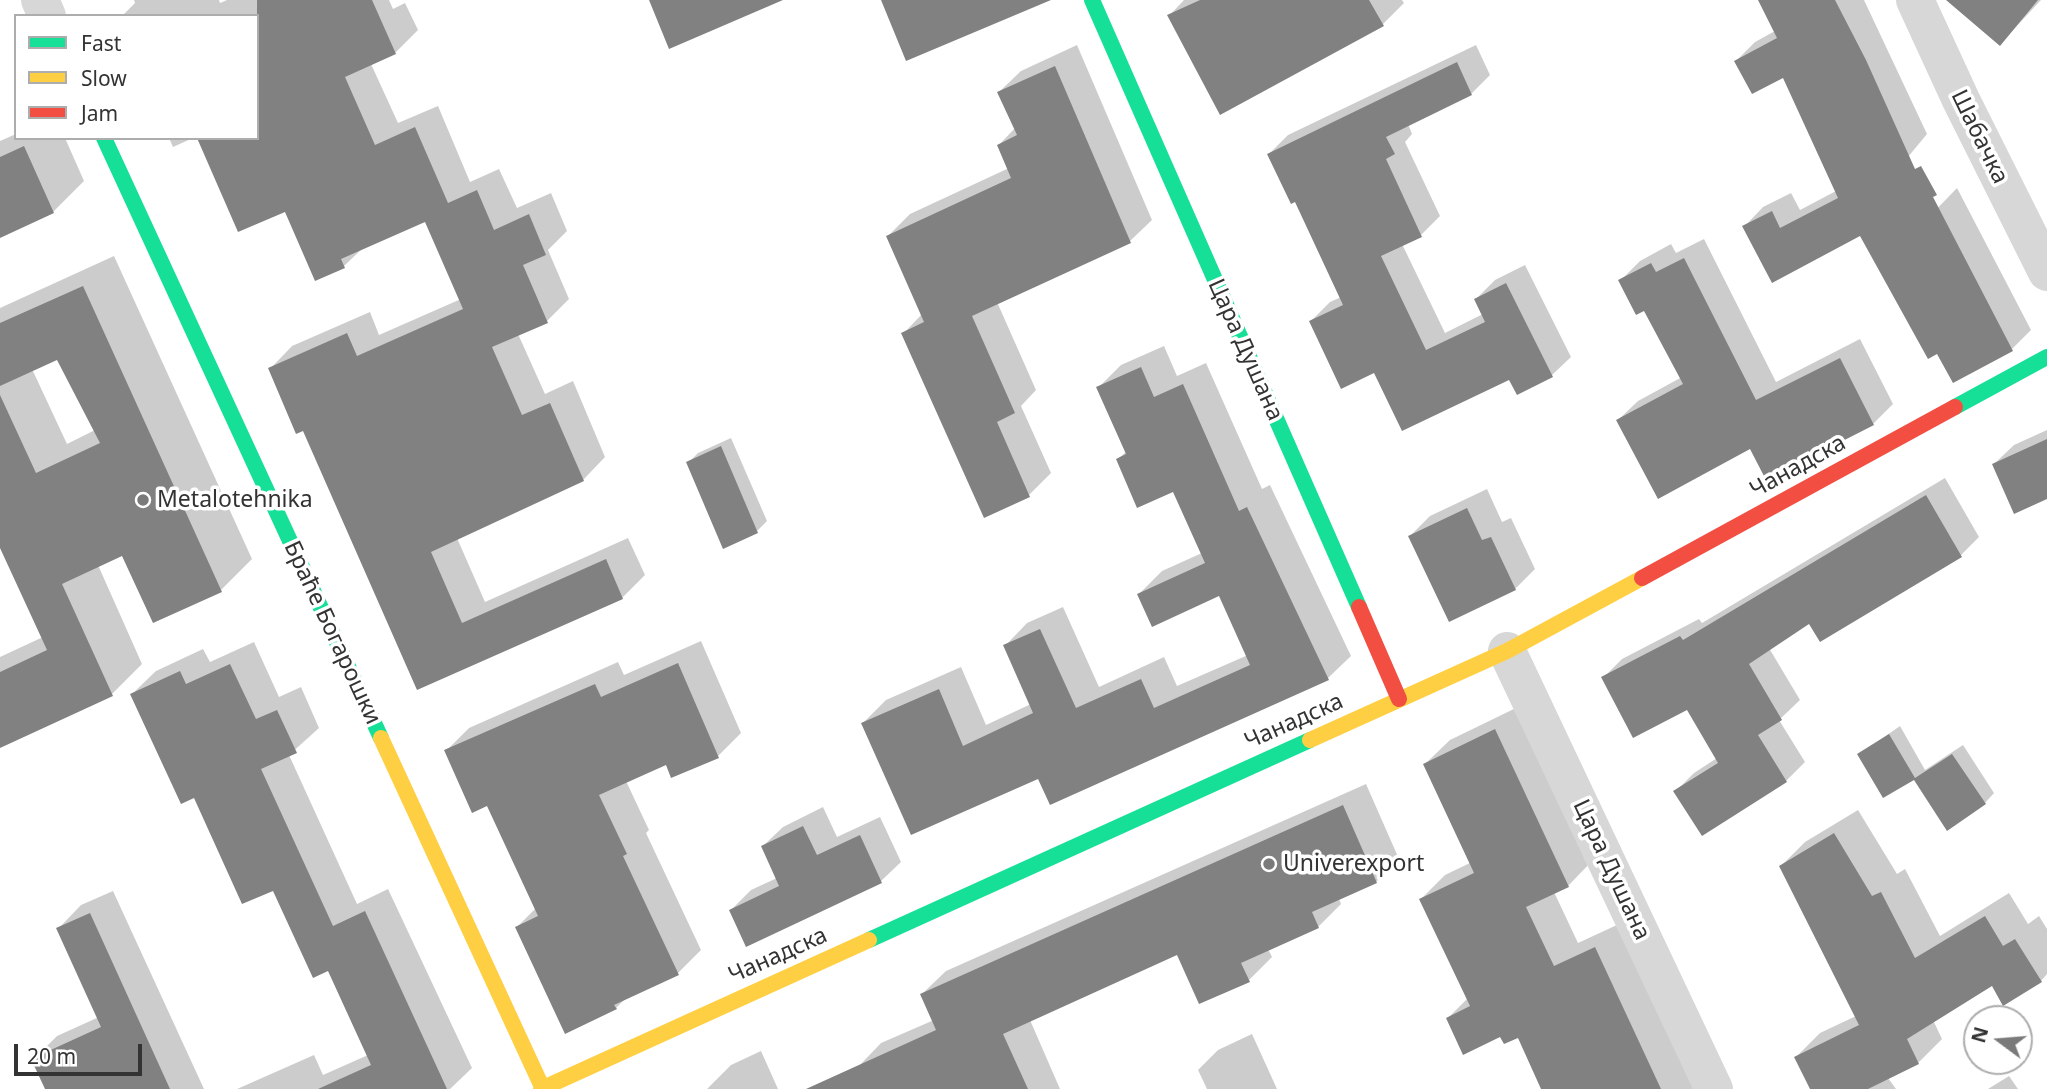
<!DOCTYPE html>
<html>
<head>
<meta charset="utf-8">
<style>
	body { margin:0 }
	#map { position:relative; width:2047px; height:1089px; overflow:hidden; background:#fff; font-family:"Noto Sans",sans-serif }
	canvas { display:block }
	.legend { position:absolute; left:14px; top:14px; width:245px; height:126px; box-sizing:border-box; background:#fff; border:2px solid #adadad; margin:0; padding:9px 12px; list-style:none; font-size:21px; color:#333 }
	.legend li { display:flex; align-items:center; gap:14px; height:35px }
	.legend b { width:35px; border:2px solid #adadad }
	.north { position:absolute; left:1963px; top:1005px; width:70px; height:70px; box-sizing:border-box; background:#fff; border:2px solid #adadad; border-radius:50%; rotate:286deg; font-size:19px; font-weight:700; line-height:28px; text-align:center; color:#333 }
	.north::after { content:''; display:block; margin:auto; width:24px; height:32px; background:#7a7a7a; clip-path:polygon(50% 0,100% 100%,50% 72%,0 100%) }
	.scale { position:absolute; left:14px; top:1044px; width:128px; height:32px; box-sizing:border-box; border:4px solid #333; border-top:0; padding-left:9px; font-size:21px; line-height:24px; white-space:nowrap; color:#333; -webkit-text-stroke:5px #fff; paint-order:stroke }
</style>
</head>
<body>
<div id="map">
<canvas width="2047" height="1089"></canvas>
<ul class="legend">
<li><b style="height:9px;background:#16e098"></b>Fast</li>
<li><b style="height:9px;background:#ffcf43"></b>Slow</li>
<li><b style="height:9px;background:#f24e42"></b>Jam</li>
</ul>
<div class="north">N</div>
<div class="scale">20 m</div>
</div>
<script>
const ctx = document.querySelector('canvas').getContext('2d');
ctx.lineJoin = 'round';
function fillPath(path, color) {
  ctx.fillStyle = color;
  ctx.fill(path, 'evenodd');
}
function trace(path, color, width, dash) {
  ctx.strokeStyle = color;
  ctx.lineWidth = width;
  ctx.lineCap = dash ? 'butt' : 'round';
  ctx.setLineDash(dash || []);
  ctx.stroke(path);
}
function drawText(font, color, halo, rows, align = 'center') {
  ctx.font = font + ' "Noto Sans",sans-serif';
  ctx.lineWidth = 7;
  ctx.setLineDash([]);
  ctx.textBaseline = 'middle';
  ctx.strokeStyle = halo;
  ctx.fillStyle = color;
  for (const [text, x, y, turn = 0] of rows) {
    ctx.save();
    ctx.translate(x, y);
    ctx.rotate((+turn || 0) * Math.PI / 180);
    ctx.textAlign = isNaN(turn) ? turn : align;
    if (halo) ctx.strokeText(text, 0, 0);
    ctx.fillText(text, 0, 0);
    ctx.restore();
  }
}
const shadow = new Path2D(`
	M134 0H219L220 3 227 0H389L393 9 405 3 418 30 395 53 371 64 398 123 438 106 470 182 499 169 517 208 551 193 567 231 548 250 569 299 547 321 518 334 545 394 573 381 605 457 583 480 457 538 485 602 628 538 645 575 622 598 418 688 304 428 270 369 292 346 370 312 379 335 461 299 426 219 364 247 344 266 257 138V16H122L135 3Z
	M1184 0H1402L1404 3 1382 25 1169 16Z
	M1760 0H1864L1927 134 1888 181 1929 217 1957 188 2031 330 2012 349 1938 351 1861 234 1744 227 1763 207 1791 193 1800 210 1836 191 1783 75 1736 61 1755 42 1775 31Z
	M1948 0H2041L2000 44Z
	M1077 45 1152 220 1130 241 997 302 1036 390 1021 406 1051 473 1029 495 904 333 922 314 888 236 910 214 1009 168 999 145 1015 128 999 92 1021 71Z
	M1476 45 1490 75 1471 94 1408 124 1412 134 1405 142 1440 216 1421 235 1402 244 1445 333 1483 314 1476 299 1495 280 1525 265 1571 357 1552 375 1517 393 1510 378 1375 371 1311 321 1330 302 1341 297 1296 200 1269 154 1288 135Z
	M16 134V138H65L84 181 53 212 0 236V141Z
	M169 138H193L173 147Z
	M1704 239 1776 382 1860 339 1893 404 1873 424 1751 447 1618 420 1638 401 1682 377 1645 309 1620 281 1640 261 1671 244 1676 253Z
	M114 256 252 559 221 590 123 554 98 565 142 664 112 694 0 746V657L43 637 0 544V308ZM58 358 95 430 67 444 32 369Z
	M1164 346 1177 376 1206 363 1262 489 1270 485 1351 656 1328 678 1195 739 1039 776 863 723 886 700 961 667 986 725 1031 704 1005 646 1027 623 1063 607 1099 687 1164 657 1177 686 1248 655 1220 594H1139L1162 571 1202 553 1174 489 1118 459 1127 451 1098 388 1121 365Z
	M2047 430V497L1994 464 2014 445Z
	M731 438 767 521 757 531 688 463 698 453Z
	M1945 478 1979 537 1961 555 1810 622 1769 648 1800 700 1779 720 1805 762 1786 781 1703 834 1676 791 1694 773 1717 758 1687 708 1604 677 1622 659 1699 619 1702 623Z
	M1487 489 1502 522 1511 518 1535 569 1515 589 1410 536 1430 516Z
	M701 641 741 733 718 756 667 763 626 781 649 830 646 833 701 950 678 973 627 997 616 1008 517 927 536 908 488 804 446 751 469 728 618 662 624 675Z
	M254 642 279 697 301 687 319 728 289 755 357 904 388 889 472 1068 450 1089H237L314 1055 323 1075 368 1055 329 968 273 888 194 796 132 694 156 671 203 649 210 662Z
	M1520 706 1592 861 1568 886 1554 892 1578 943 1619 924 1696 1089H1543L1519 1036 1501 1035 1448 1018 1468 998 1421 899 1445 875 1472 862 1425 764 1450 740Z
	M1900 726 1925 770 1963 745 1994 793 1985 803 1914 778 1860 754Z
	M1366 784 1399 859 1376 882 1339 899 1341 904 1318 927 1268 949 1272 957 1249 980 1178 952 1030 1020 1060 1089H868L858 1067 881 1043 934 1020 922 994 946 971Z
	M823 807 837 837 880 817 901 862 881 881 731 910 751 890 777 878 763 846 783 827Z
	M1858 810 1897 874 1905 869 1940 936 2009 893 2028 924 2039 916 2047 929V974L2041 981 1992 984 1933 1020 1942 1039 1918 1063 1888 1078 1896 1089H1812L1796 1057 1820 1033 1856 1016 1781 866 1805 842Z
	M113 891 204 1089H47L34 1059 57 1036 99 1017 58 929 81 905Z
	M1252 1034 1277 1089H1207L1198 1070 1218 1050Z
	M761 1051 778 1089H707L731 1065Z
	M2009 1076 2018 1089H1988Z`);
const building = new Path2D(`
	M257 0H372L396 54 345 77 375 145 415 127 448 203 477 190 494 230 529 214 546 255 523 265 548 323 492 347 522 415 550 403 584 481 431 552 462 623 606 559 623 599 417 690 303 431 296 434 268 368 347 333 357 356 463 309 425 222 341 259 345 268 315 281 285 212 238 232 197 138H257Z
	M649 0H783L669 49Z
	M881 0H1051L906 61Z
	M1200 0H1369L1384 26 1220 115 1167 15Z
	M1758 0H1835L1866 60 1915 169 1921 166 1937 195 1933 197 2013 351 1953 383 1937 354 1928 359 1860 236 1772 283 1742 226 1772 211 1780 228 1838 198 1783 78 1752 94 1734 61 1777 38Z
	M1946 0H2038L2000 46Z
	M1457 62 1472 95 1386 137 1395 154 1386 159 1422 237 1381 256 1426 350 1485 322 1474 299 1506 283 1553 377 1517 395 1509 380 1402 431 1374 373 1341 389 1309 321 1343 305 1295 202 1291 204 1267 154Z
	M1055 66 1131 243 972 316 1015 413 997 422 1030 497 984 518 901 333 924 322 886 236 1011 178 997 145 1017 135 997 92Z
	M24 146 54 213 0 238V157Z
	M1684 258 1756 400 1840 358 1874 425 1766 480 1750 449 1658 499 1616 420 1683 384 1644 311 1636 315 1618 280 1651 263 1656 272Z
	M83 286 222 592 153 623 122 556 62 584 113 696 0 748V672L47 650 0 548V395L36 473 100 443 57 360 0 386V323Z
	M1141 367 1154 397 1183 384 1239 511 1247 507 1329 680 1050 805 1038 779 911 835 861 723 939 689 963 746 1033 713 1003 645 1040 629 1076 708 1141 679 1154 708 1250 665 1219 596 1152 627 1137 594 1205 563 1173 492 1137 508 1116 459 1126 454 1096 387Z
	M2047 439V499L2014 514 1992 464Z
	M721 446 758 533 723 549 686 462Z
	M1926 495 1962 557 1820 642 1809 624 1749 664 1782 720 1758 735 1787 782 1702 836 1673 791 1718 763 1687 710 1633 738 1601 677 1680 636 1683 640Z
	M1467 508 1482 540 1491 537 1516 590 1449 622 1408 536Z
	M678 663 719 758 671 778 666 765 599 795 627 854 623 856 679 975 614 1005 617 1009 565 1034 515 927 538 916 487 806 472 813 444 750 595 684 601 697Z
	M230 664 256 719 277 710 297 753 261 769 333 926 365 911 447 1089H318L371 1065 328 971 313 978 273 891 242 904 194 798 181 804 130 694 180 671 186 684Z
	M1495 729 1569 887 1526 907 1554 966 1595 947 1661 1089H1541L1518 1038 1504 1044 1500 1037 1463 1055 1446 1018 1470 1006 1419 899 1474 873 1423 764Z
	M1889 734 1915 778 1952 754 1986 804 1947 831 1914 780 1883 798 1857 754Z
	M1343 805 1377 883 1312 912 1319 928 1241 963 1250 982 1199 1004 1177 955 1003 1034 1028 1089H806L936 1030 920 994Z
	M803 826 817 855 860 835 882 883 746 947 729 910 779 886 761 846Z
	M1834 833 1872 896 1881 892 1915 958 1985 916 2003 946 2015 939 2042 982 2003 1006 1992 986 1907 1039 1919 1064 1868 1089H1810L1794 1057 1859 1025 1779 866Z
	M90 913 170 1089H45L31 1059 101 1027 56 928Z`);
const street = new Path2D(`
	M40 0 47 16
	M1915 0 1961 100 2047 272
	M1507 651 1714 1089`);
const fast = new Path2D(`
	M1092 0 1359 607
	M104 138 381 738
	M1955 407 2047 357
	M869 940 1310 740`);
const slow = new Path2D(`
	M381 738 543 1089
	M1310 740 1507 651 1642 578
	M541 1089 869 940`);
const jam = new Path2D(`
	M1642 578 1955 407
	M1359 607 1399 699`);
const markers = [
	[143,500,7,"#7a7a7a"],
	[1269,864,7,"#7a7a7a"]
];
const streetNames = [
	["Шабачка",1979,137,64],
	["Цара Душана",1245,350,66],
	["Чанадска",1798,467,-29],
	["Браће Богарошки",332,633,65],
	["Чанадска",1294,722,-24],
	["Цара Душана",1611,870,65],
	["Чанадска",778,956,-24]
];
const poiNames = [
	["Metalotehnika",157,500],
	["Univerexport",1283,864]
];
fillPath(shadow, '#0003');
fillPath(building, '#818181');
trace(street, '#d7d7d7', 38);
trace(fast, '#16e098', 16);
trace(slow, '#ffcf43', 16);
trace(jam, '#f24e42', 16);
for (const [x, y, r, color] of markers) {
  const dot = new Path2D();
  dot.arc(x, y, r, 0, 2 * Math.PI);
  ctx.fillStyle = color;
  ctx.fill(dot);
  trace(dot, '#fff', 2.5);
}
drawText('23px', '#333', '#fff', streetNames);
drawText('23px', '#333', '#fff', poiNames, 'left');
</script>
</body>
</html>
